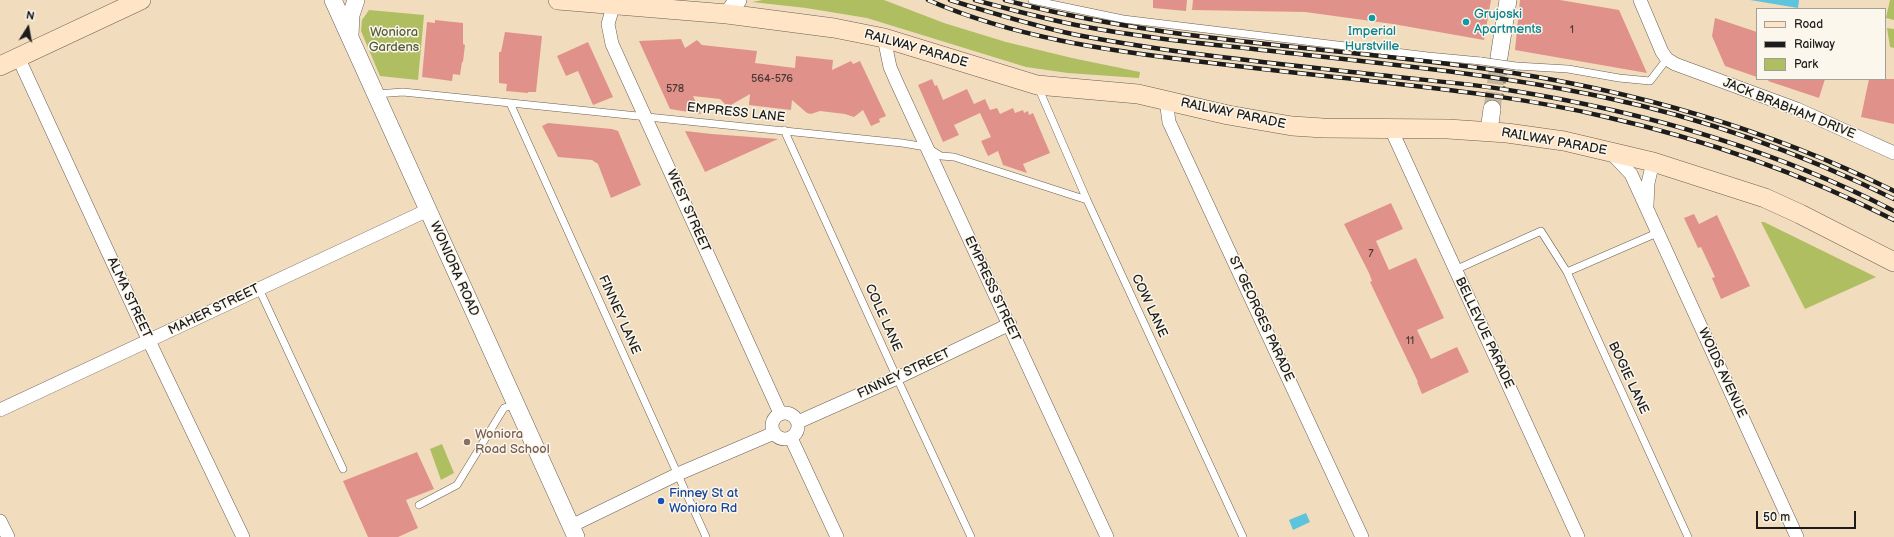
<!DOCTYPE html>
<html>
<head>
<meta charset="utf-8">
<style>
	body { margin:0 }
	#map { position:relative; width:1894px; height:537px; overflow:hidden; background:#f2dcbe; font-family:"Balsamiq Sans",sans-serif }
	canvas { display:block }
	.legend { position:absolute; left:1756px; top:8px; width:130px; height:72px; box-sizing:border-box; background:#fbf7ec; border:1px solid #a29f99; margin:0; padding:5px 7px; list-style:none; font-size:12px; color:#1c1c1c }
	.legend li { display:flex; align-items:center; gap:8px; height:20px }
	.legend b { width:20px; border:1px solid #a29f99 }
	.north { position:absolute; left:8px; top:8px; width:40px; height:40px; -webkit-text-stroke:3px #fbf7ec; paint-order:stroke; rotate:11deg; font-size:11px; font-weight:700; line-height:16px; text-align:center; color:#1c1c1c }
	.north::after { content:''; display:block; margin:auto; width:14px; height:18px; background:#1c1c1c; clip-path:polygon(50% 0,100% 100%,50% 72%,0 100%) }
	.scale { position:absolute; left:1756px; top:511px; width:100px; height:18px; box-sizing:border-box; border:2px solid #1c1c1c; border-top:0; padding-left:5px; font-size:12px; line-height:14px; white-space:nowrap; color:#1c1c1c; -webkit-text-stroke:3px #fbf7ec; paint-order:stroke }
</style>
</head>
<body>
<div id="map">
<canvas width="1894" height="537"></canvas>
<ul class="legend">
<li><b style="height:5px;background:#ffe4c6"></b>Road</li>
<li><b style="height:5px;background:#1c1c1c"></b>Railway</li>
<li><b style="height:11px;background:#aebe60"></b>Park</li>
</ul>
<div class="north">N</div>
<div class="scale">50 m</div>
</div>
<script>
const ctx = document.querySelector('canvas').getContext('2d');
ctx.lineJoin = 'round';
function fillPath(path, color) {
  ctx.fillStyle = color;
  ctx.fill(path, 'evenodd');
}
function trace(path, color, width, dash) {
  ctx.strokeStyle = color;
  ctx.lineWidth = width;
  ctx.lineCap = dash ? 'butt' : 'round';
  ctx.setLineDash(dash || []);
  ctx.stroke(path);
}
function drawText(font, color, halo, rows, align = 'center') {
  ctx.font = font + ' "Balsamiq Sans",sans-serif';
  ctx.lineWidth = 3;
  ctx.setLineDash([]);
  ctx.textBaseline = 'middle';
  ctx.strokeStyle = halo;
  ctx.fillStyle = color;
  for (const [text, x, y, turn = 0] of rows) {
    ctx.save();
    ctx.translate(x, y);
    ctx.rotate((+turn || 0) * Math.PI / 180);
    ctx.textAlign = isNaN(turn) ? turn : align;
    if (halo) ctx.strokeText(text, 0, 0);
    ctx.fillText(text, 0, 0);
    ctx.restore();
  }
}
const green = new Path2D(`
	M763 0H884L944 23 1006 42 1072 58 1140 72 1139 78 1068 73 1026 67 867 18 806 8 752 2Z
	M1890 0H1894V20L1886 18Z
	M369 10 424 15 418 80 380 76 361 31 362 20Z
	M1887 28 1894 29V48L1890 47Z
	M1761 222H1764L1876 277 1805 309Z
	M442 444 454 473 441 480 430 449Z`);
const water = new Path2D(`
	M1750 0H1799L1798 8Z
	M1306 513 1310 522 1293 530 1289 520Z`);
const building = new Path2D(`
	M1153 0H1187L1186 11 1153 8Z
	M1193 0H1491L1484 40 1393 24 1305 12 1192 10Z
	M1520 0H1560L1619 10 1647 73 1515 50Z
	M1715 18 1757 32V77L1725 66 1712 36Z
	M435 20 463 23V44L465 45 463 62H462L460 75 453 74 452 81 422 77 427 22 435 23Z
	M505 32 542 36 536 92H528V93L506 91 507 84 499 83V52H501Z
	M681 39 685 48 697 40 702 45 757 51 755 63 795 68 796 56 833 60 832 70 851 61 853 64 860 61 886 116 879 119 880 122 871 126 863 110 854 117 845 114 820 111 811 114 807 113 792 100 791 110 749 105 750 94 731 105 725 104 720 99 693 96 701 114 670 109 639 41Z
	M588 42 613 97 593 105 578 71 566 76 557 56Z
	M932 79 935 86 937 85 943 100 967 89 974 104 985 99 990 110 997 108 1000 114 1013 108 1015 113 1023 110 1024 113 1028 111 1029 115 1033 113 1050 153 1023 164 1027 173 1003 165 998 151 988 156 981 141 991 137 980 113 954 125 959 135 943 142 918 85Z
	M1769 79H1825L1819 98 1768 81Z
	M1869 79H1894V124L1861 117Z
	M548 123 612 129 618 131 641 185 611 198 598 164 592 160 558 157 542 126Z
	M685 131 712 134 778 139 705 172Z
	M1391 203 1403 229 1376 241 1389 270 1416 258 1444 318 1417 330 1431 359 1457 347 1469 372 1422 394 1417 382H1418L1370 282 1372 281 1369 273 1344 224Z
	M1694 214 1699 224 1717 215 1750 286 1721 299 1712 278 1715 277 1701 247 1698 248 1684 218Z
	M417 452 434 489 406 500 418 528 398 537H368L343 481Z`);
const tertiaryTunnel = new Path2D(`
	M1492 109 1499 57`);
const path = new Path2D(`
	M1502 99 1506 74`);
const service = new Path2D(`
	M1032 0 1123 19 1428 56 1481 61
	M1516 66 1568 69 1619 78 1650 81 1667 59
	M1038 87 1087 200 1243 537
	M376 94 403 92 902 143 926 147 941 156 954 157 1087 200
	M510 103 706 537
	M784 130 897 378 971 537
	M1455 270 1541 231 1567 272 1688 537
	M1567 272 1657 233
	M259 289 343 469
	M419 505 457 485 504 408 515 404`);
const minor = new Path2D(`
	M615 0 608 24 612 44 780 413
	M1640 0 1662 52 1667 59 1675 64 1797 109 1894 153
	M884 38 890 67 897 83 1107 537
	M18 57 149 341 243 537
	M1166 100 1169 122 1362 537
	M1391 129 1578 537
	M1611 153 1631 174 1797 537
	M1647 205 1648 183 1653 162
	M0 410 428 210
	M772 426a13 13 0 1 1 26 0a13 13 0 1 1-26 0Z
	M798 422 897 378 1010 324
	M791 438 837 537
	M0 521 8 537
	M571 526 678 474 774 433`);
const tertiary = new Path2D(`
	M333 0 576 537
	M727 14 738 0
	M350 35 351 15 356 0
	M1499 57 1508 0
	M1489 131 1492 109`);
const secondary = new Path2D(`
	M558 0 727 14 834 28 884 38 1037 85 1138 94 1228 115 1292 126 1323 128 1448 129 1507 133 1564 141 1653 162 1765 198 1800 214 1894 262
	M0 66 141 0`);
const rail = new Path2D(`
	M928 0C1013 37 1104 50 1195 61 1245 67 1295 73 1345 78 1431 88 1518 96 1602 116 1704 139 1801 173 1894 220
	M950 0C992 13 1034 26 1077 35 1182 55 1290 65 1397 77 1434 81 1471 84 1508 90 1641 111 1774 149 1894 211
	M975 0C1008 9 1042 18 1076 25 1132 36 1189 42 1245 48 1365 62 1486 72 1603 97 1703 118 1803 154 1894 199
	M1005 0C1162 42 1327 46 1487 69 1628 89 1766 128 1894 191`);
const serviceBridge = new Path2D(`
	M1481 61 1516 66`);
const markers = [
	[1372,18,4,"#0f9aa8"],
	[1466,22,4,"#0f9aa8"],
	[467,442,4,"#8d6e63"],
	[661,501,4,"#1a4fb4"]
];
const numberNames = [
	["1",1572,30],
	["564-576",772,79],
	["578",675,89],
	["7",1371,254],
	["11",1410,341]
];
const cultureNames = [
	["Grujoski",1474,15],
	["Apartments",1474,30],
	["Imperial",1372,32,"center"],
	["Hurstville",1372,47,"center"]
];
const parkNames = [
	["Woniora",394,33],
	["Gardens",394,48]
];
const streetNames = [
	["RAILWAY PARADE",916,49,16],
	["JACK BRABHAM DRIVE",1789,109,22],
	["EMPRESS LANE",736,113,6],
	["RAILWAY PARADE",1233,114,12],
	["RAILWAY PARADE",1554,142,10],
	["WEST STREET",688,211,66],
	["WONIORA ROAD",454,269,66],
	["EMPRESS STREET",992,289,65],
	["ALMA STREET",129,298,65],
	["COW LANE",1149,306,65],
	["MAHER STREET",214,310,-26],
	["FINNEY LANE",619,315,66],
	["COLE LANE",883,318,66],
	["ST GEORGES PARADE",1261,319,65],
	["BELLEVUE PARADE",1484,333,65],
	["WOIDS AVENUE",1722,373,65],
	["FINNEY STREET",904,374,-25],
	["BOGIE LANE",1628,378,65]
];
const educationNames = [
	["Woniora",475,435],
	["Road School",475,450]
];
const transitNames = [
	["Finney St at",669,494],
	["Woniora Rd",669,509]
];
fillPath(green, '#aebe60');
fillPath(water, '#5ec3dc');
fillPath(building, '#e0928a');
trace(tertiaryTunnel, '#c7b69e', 17, [17, 8]);
trace(service, '#675f55', 8);
trace(minor, '#675f55', 14);
trace(tertiary, '#675f55', 18);
trace(secondary, '#675f55', 20);
trace(path, '#675f55', 2.5, [1, 3]);
trace(service, '#fff', 7);
trace(minor, '#fff', 13);
trace(tertiary, '#fff', 17);
trace(secondary, '#ffe4c6', 19);
trace(rail, '#1c1c1c', 4.5);
trace(rail, '#fbf7ec', 3, [9]);
trace(serviceBridge, '#675f55', 8, []);
trace(serviceBridge, '#fff', 7);
for (const [x, y, r, color] of markers) {
  const dot = new Path2D();
  dot.arc(x, y, r, 0, 2 * Math.PI);
  ctx.fillStyle = color;
  ctx.fill(dot);
  trace(dot, '#fbf7ec', 1.5);
}
drawText('11px', '#4d3a38', null, numberNames);
drawText('13px', '#0d838f', '#fbf7ec', cultureNames, 'left');
drawText('13px', '#565d37', '#fbf7ec', parkNames);
drawText('13px', '#1c1c1c', '#fbf7ec', streetNames);
drawText('13px', '#785e54', '#fbf7ec', educationNames, 'left');
drawText('13px', '#164399', '#fbf7ec', transitNames, 'left');
</script>
</body>
</html>
